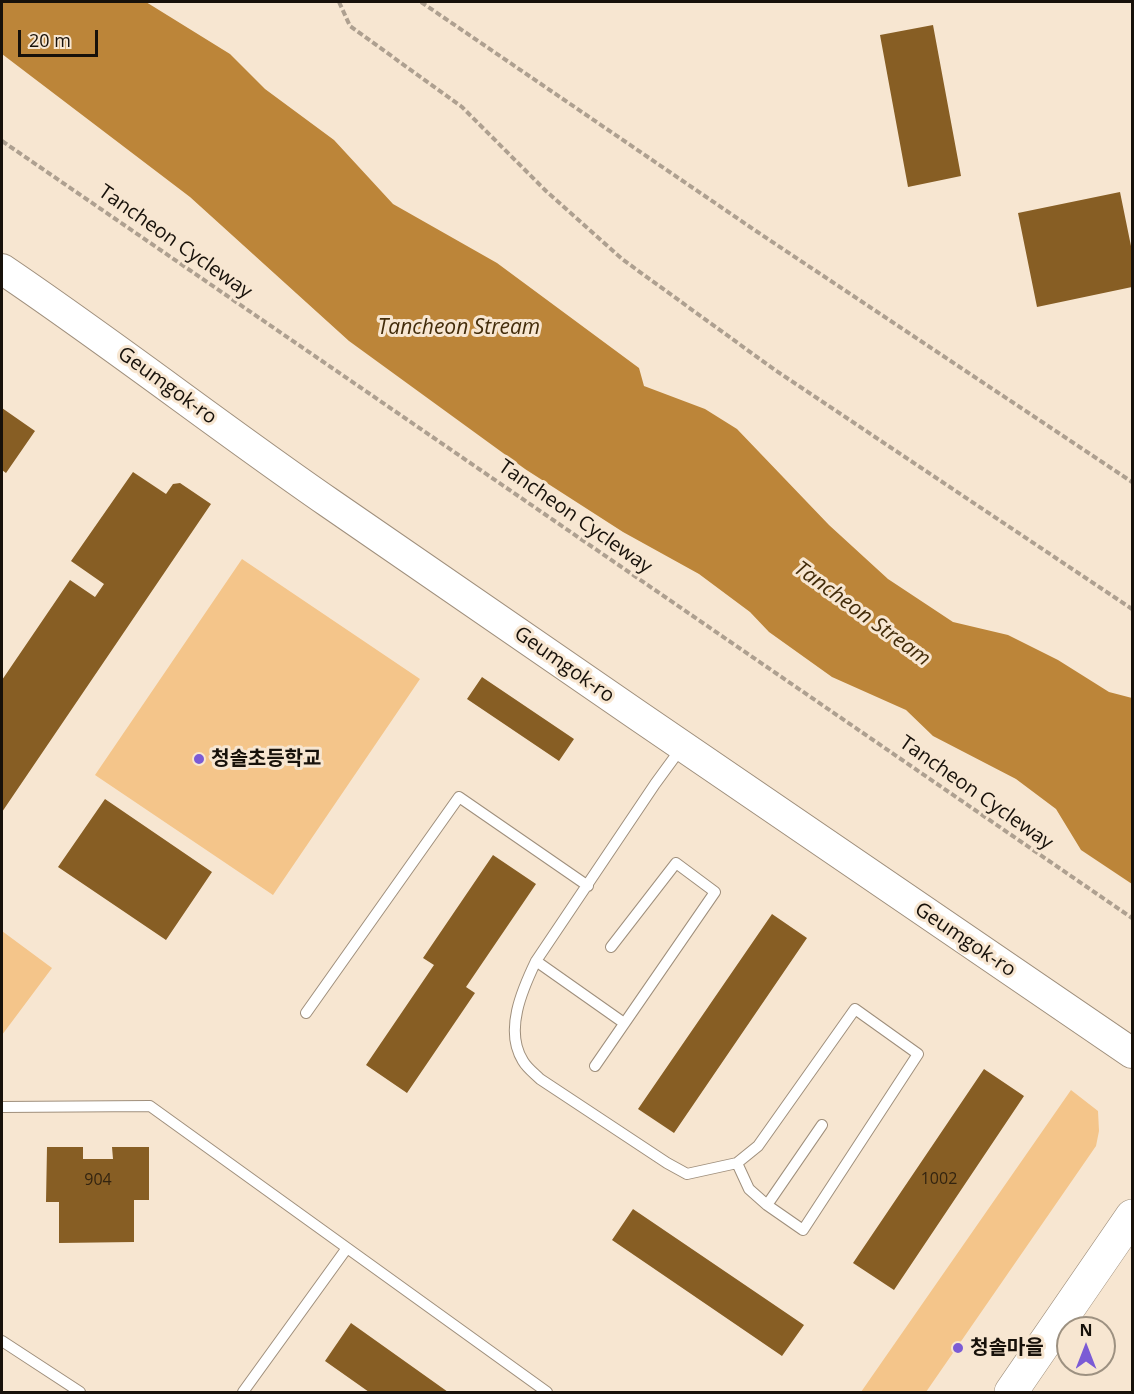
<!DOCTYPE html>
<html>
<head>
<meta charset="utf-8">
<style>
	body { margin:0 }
	#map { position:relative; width:1134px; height:1394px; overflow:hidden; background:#f7e6d1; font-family:"Open Sans",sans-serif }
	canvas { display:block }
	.frame { position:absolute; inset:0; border:3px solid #17110a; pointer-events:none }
	.north { position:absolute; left:1056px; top:1316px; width:60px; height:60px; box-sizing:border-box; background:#f7e6d1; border:2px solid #9d9181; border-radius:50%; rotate:0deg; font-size:16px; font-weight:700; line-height:24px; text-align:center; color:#17110a }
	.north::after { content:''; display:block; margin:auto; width:21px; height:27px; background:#7b5bd5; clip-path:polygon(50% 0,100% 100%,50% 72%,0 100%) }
	.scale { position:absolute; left:18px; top:30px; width:80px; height:27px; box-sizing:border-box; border:3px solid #17110a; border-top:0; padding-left:8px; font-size:18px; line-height:21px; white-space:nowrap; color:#17110a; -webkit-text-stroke:4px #f7e6d1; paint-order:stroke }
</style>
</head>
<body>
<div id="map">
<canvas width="1134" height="1394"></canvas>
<div class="frame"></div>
<div class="north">N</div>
<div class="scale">20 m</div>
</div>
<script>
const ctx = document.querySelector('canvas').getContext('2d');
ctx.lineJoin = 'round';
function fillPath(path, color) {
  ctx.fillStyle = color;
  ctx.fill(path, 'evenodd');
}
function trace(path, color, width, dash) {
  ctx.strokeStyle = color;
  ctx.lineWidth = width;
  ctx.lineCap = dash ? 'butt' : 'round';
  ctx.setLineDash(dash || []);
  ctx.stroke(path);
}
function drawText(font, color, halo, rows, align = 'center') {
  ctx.font = font + ' "Open Sans","Noto Sans KR",sans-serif';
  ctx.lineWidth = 6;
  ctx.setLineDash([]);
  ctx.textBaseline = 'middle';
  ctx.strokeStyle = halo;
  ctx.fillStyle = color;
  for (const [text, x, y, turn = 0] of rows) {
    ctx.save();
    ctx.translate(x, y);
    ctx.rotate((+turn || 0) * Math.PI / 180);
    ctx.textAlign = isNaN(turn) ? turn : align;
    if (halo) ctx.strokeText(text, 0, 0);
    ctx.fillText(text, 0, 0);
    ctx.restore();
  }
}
const green = new Path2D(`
	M242 559 420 679 273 895 95 775Z
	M2 931 52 968 2 1035Z
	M1071 1090 1098 1111 1099 1131 1096 1146 926 1392H861Z`);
const water = new Path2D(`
	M2 2H146L230 54 265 89 334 140 393 204 497 263 639 368 644 386 705 409 737 429 829 525 888 579 953 622 1008 635 1058 660 1109 692 1132 698V884L1081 850 1056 809 1016 779 933 736 906 710 832 677 769 632 750 612 699 574 623 532 525 469 349 341 190 197 2 54Z`);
const building = new Path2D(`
	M933 25 961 176 908 187 880 35Z
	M1120 192 1132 251V287L1037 307 1018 213Z
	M2 408 35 431 6 473 2 470Z
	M133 472 166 494 173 484 180 483 211 504 2 812V680L70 580 95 597 104 584 71 561Z
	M482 677 574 739 559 761 467 699Z
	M105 799 212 872 166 940 58 867Z
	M493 855 536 884 466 987 475 993 407 1093 366 1065 434 965 423 958Z
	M772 914 807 938 674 1133 638 1109Z
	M984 1069 1024 1096 894 1290 853 1263Z
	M47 1147H83V1159H113L112 1147H149V1200H134V1242L59 1243V1202H46Z
	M633 1209 804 1325 782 1356 612 1240Z
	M351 1323 448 1392H369L325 1361Z`);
const path = new Path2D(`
	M339 2 350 26 462 107 546 191 622 259 775 370 1132 609
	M421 2 756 231 1132 482
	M2 141 1132 918`);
const lane = new Path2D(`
	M682 747 655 784 536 961C522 990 504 1031 523 1061 527 1068 534 1073 540 1079L667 1163 687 1174 737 1163 758 1146 855 1009 918 1054 803 1230 767 1205 749 1189 737 1163
	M536 961 624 1023
	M306 1013 459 797 588 886
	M595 1066 715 892 676 863 611 947
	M2 1107 150 1106 547 1392
	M767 1205 822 1125
	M2 1341 80 1392
	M243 1392 347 1248`);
const secondary = new Path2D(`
	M2 269C113 344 218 426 328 502 595 687 864 870 1132 1053`);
const primary = new Path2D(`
	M1011 1392 1132 1216`);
const markers = [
	[199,759,6,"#7b5bd5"],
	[958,1348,6,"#7b5bd5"]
];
const numberNames = [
	["1002",939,1179],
	["904",98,1180]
];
const streetNames = [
	["Tancheon Cycleway",175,242,35],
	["Geumgok-ro",167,386,36],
	["Tancheon Cycleway",575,517,35],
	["Geumgok-ro",564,665,35],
	["Tancheon Cycleway",976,793,35],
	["Geumgok-ro",965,940,34]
];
const poiNames = [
	["청솔초등학교",211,759],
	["청솔마을",970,1348]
];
const waterNames = [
	["Tancheon Stream",459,328],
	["Tancheon Stream",862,614,36]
];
fillPath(green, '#f4c58a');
fillPath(water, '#bc8539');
fillPath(building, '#875e24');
trace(lane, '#9f8f7c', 12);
trace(secondary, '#9f8f7c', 32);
trace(primary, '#9f8f7c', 34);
trace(path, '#aea090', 4, [6, 3]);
trace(lane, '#fff', 10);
trace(secondary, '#fff', 30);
trace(primary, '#fff', 33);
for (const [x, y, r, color] of markers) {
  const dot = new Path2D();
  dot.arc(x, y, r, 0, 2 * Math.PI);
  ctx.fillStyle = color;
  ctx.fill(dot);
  trace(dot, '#f7e6d1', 2);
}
drawText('16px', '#332410', null, numberNames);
drawText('20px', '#17110a', '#f7e6d1', streetNames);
drawText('bold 20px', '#17110a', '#f7e6d1', poiNames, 'left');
drawText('italic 21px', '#432c0a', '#f7e6d1', waterNames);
</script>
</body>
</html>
